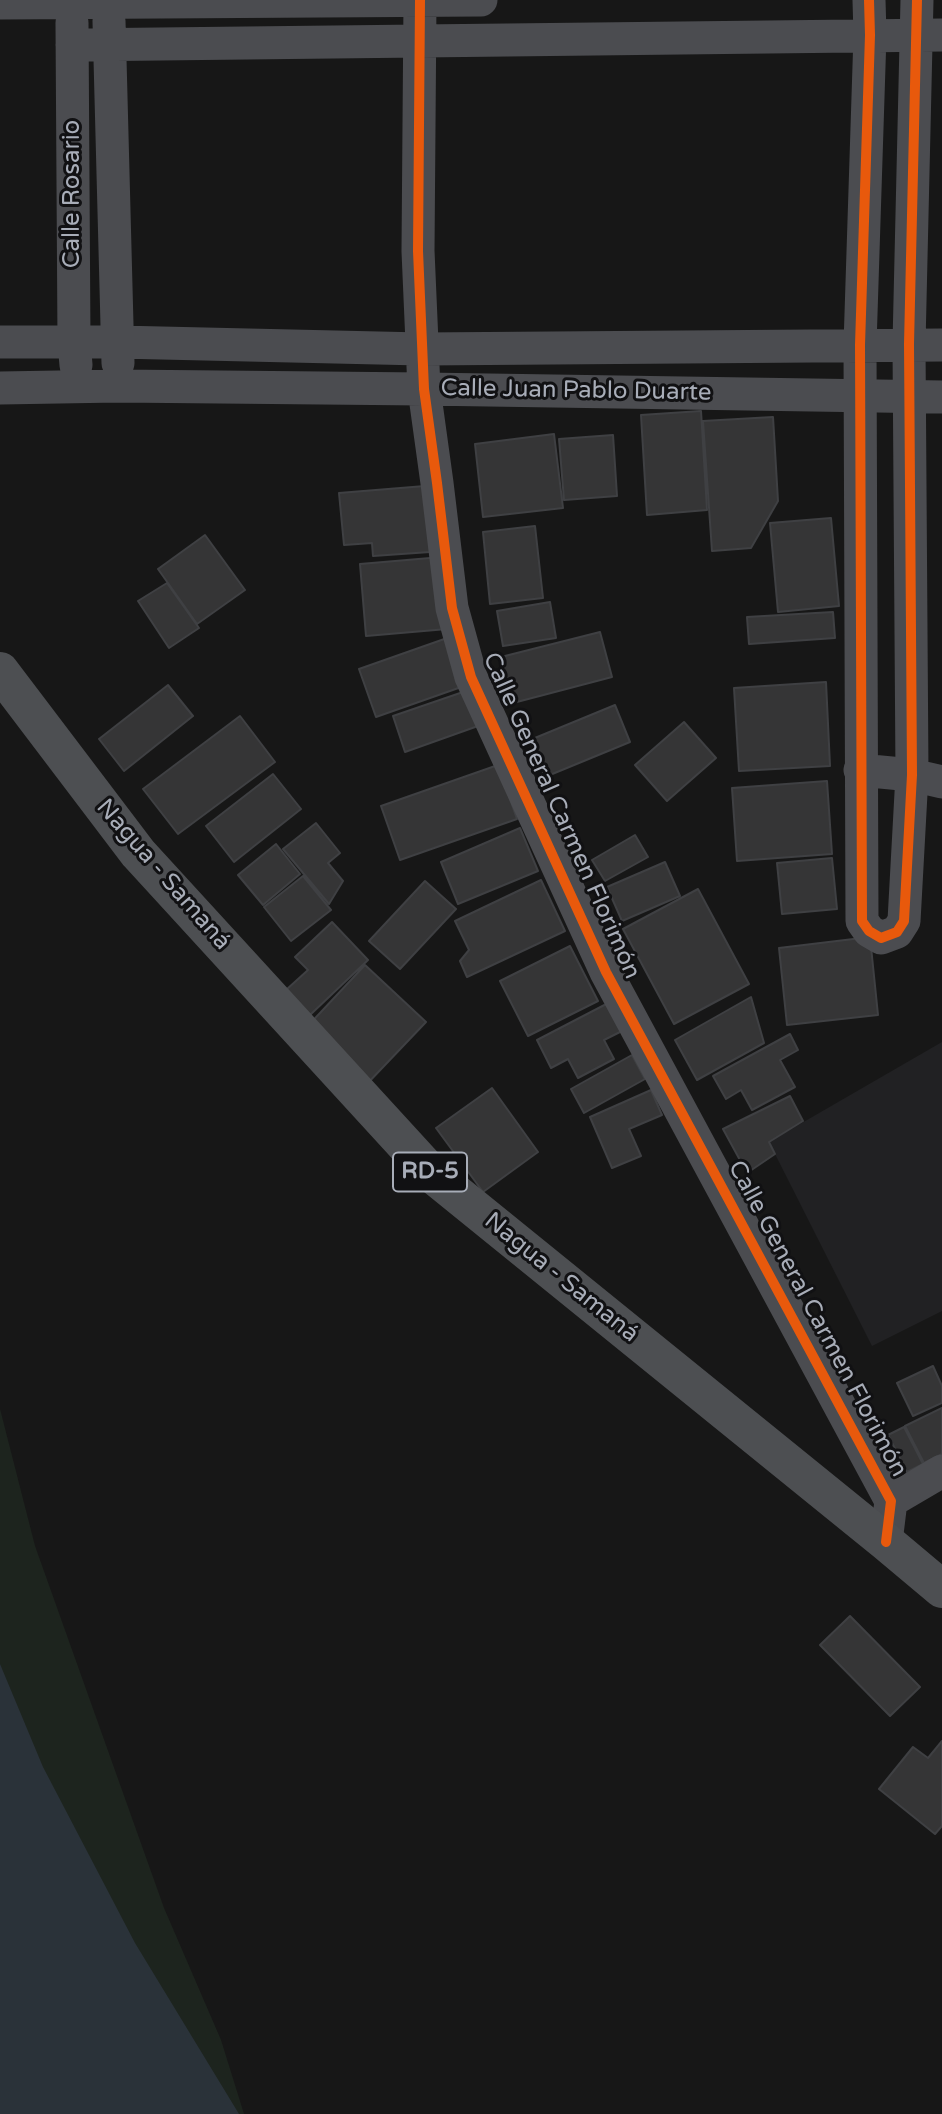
<!DOCTYPE html>
<html>
<head>
<meta charset="utf-8">
<style>
	body { margin:0 }
	canvas { display:block; background:#171717 }
</style>
</head>
<body>
<canvas width="942" height="2114"></canvas>
<script>
const ctx = document.querySelector('canvas').getContext('2d');
ctx.lineJoin = 'round';
function fillPath(path, color) {
  ctx.fillStyle = color;
  ctx.fill(path, 'evenodd');
}
function trace(path, color, width, dash) {
  ctx.strokeStyle = color;
  ctx.lineWidth = width;
  ctx.lineCap = dash ? 'butt' : 'round';
  ctx.setLineDash(dash || []);
  ctx.stroke(path);
}
function drawText(font, color, halo, rows, align = 'center') {
  ctx.font = font + ' "Varela Round",sans-serif';
  ctx.lineWidth = 6;
  ctx.setLineDash([]);
  ctx.textBaseline = 'middle';
  ctx.strokeStyle = halo;
  ctx.fillStyle = color;
  for (const [text, x, y, turn = 0] of rows) {
    ctx.save();
    ctx.translate(x, y);
    ctx.rotate((+turn || 0) * Math.PI / 180);
    ctx.textAlign = isNaN(turn) ? turn : align;
    if (halo) ctx.strokeText(text, 0, 0);
    ctx.fillText(text, 0, 0);
    ctx.restore();
  }
}
const built = new Path2D(`
	M942 1042V1311L872 1346 769 1142Z`);
const green = new Path2D(`
	M0 1409 35 1546 164 1908 221 2040 244 2114H0Z`);
const water = new Path2D(`
	M0 1664 43 1767 135 1943 239 2114H0Z`);
const building = new Path2D(`
	M701 411 707 510 647 515 641 415Z
	M773 417 778 501 751 548 712 551 703 421Z
	M554 434 563 508 483 517 475 444Z
	M613 435 617 496 564 500 559 439Z
	M425 486 430 552 373 556 372 543 344 545 339 493Z
	M831 518 839 606 778 612 770 523Z
	M535 526 543 598 490 604 483 532Z
	M205 535 245 590 197 624 158 569Z
	M442 557 447 629 366 636 360 564Z
	M167 583 199 628 169 648 138 601Z
	M550 602 556 638 503 646 497 611Z
	M833 612 835 638 749 644 747 617Z
	M600 632 612 677 513 703 501 657Z
	M450 637 467 685 376 717 359 669Z
	M826 682 830 766 739 771 734 688Z
	M168 685 193 716 124 771 99 739Z
	M466 691 478 726 405 752 393 716Z
	M615 705 630 742 545 777 530 740Z
	M240 716 275 762 178 834 143 789Z
	M684 722 716 758 667 801 635 765Z
	M498 765 517 819 400 860 381 806Z
	M273 774 301 809 234 862 206 826Z
	M827 781 832 854 737 861 732 788Z
	M316 823 340 853 328 863 343 881 329 904 283 849Z
	M520 828 538 871 458 904 441 862Z
	M635 835 648 857 605 881 592 860Z
	M276 844 300 874 263 905 238 875Z
	M832 858 837 909 782 914 777 863Z
	M665 862 680 896 622 921 607 887Z
	M303 876 331 910 291 941 264 907Z
	M541 880 565 931 467 977 460 961 469 950 455 921Z
	M425 881 456 909 400 969 369 941Z
	M698 889 749 984 674 1024 623 929Z
	M332 922 368 960 310 1015 286 990 308 970 295 957Z
	M870 937 878 1015 787 1025 779 948Z
	M570 946 598 1001 528 1036 500 981Z
	M365 965 426 1022 365 1086 305 1029Z
	M751 997 764 1043 697 1080 675 1040Z
	M614 1000 628 1028 604 1040 614 1059 578 1078 568 1059 551 1068 537 1040Z
	M790 1034 798 1050 780 1060 795 1087 752 1110 741 1090 726 1099 713 1076Z
	M632 1055 645 1079 584 1113 571 1089Z
	M492 1088 538 1152 483 1192 436 1128Z
	M651 1090 662 1115 629 1129 641 1156 612 1168 590 1117Z
	M790 1096 803 1121 769 1142 775 1154 747 1173 723 1129Z
	M933 1366 942 1386V1403L913 1416 897 1383Z
	M942 1408V1454L924 1463 905 1426Z
	M904 1427 923 1464 907 1472 888 1435Z
	M850 1616 920 1687 890 1716 820 1645Z
	M942 1741V1826L935 1834 879 1789 913 1747 928 1758Z`);
const minor = new Path2D(`
	M420 0 418 251 424 389 437 483 452 608 471 677 606 972 891 1501 886 1542
	M869 0 870 35 860 345 862 921 869 931 881 938 897 932 904 921 912 775 909 344 917 0
	M0 3 481 0
	M109 21 118 363
	M72 23 74 342 76 365
	M72 45 942 35
	M0 342H118L422 349 942 345
	M0 388 118 386 424 389 942 397
	M860 770 912 775 942 782
	M891 1501 942 1471`);
const primary = new Path2D(`
	M0 671 138 853 432 1174 886 1542 942 1589`);
const cycleway = new Path2D(`
	M420 0 418 251 424 389 437 483 452 608 471 677 606 972 891 1501 886 1542
	M869 0 870 35 860 345 862 921 869 931 881 938 897 932 904 921 912 775 909 344 917 0`);
const shields = [
	[430,1172,74]
];
const shieldNames = [
	["RD-5",430,1172]
];
const streetNames = [
	["Calle Rosario",73,194,-90],
	["Calle Juan Pablo Duarte",576,391,1],
	["Calle General Carmen Florimón",561,816,66],
	["Nagua - Samaná",163,875,49],
	["Nagua - Samaná",561,1278,39],
	["Calle General Carmen Florimón",817,1319,62]
];
fillPath(built, '#212123');
fillPath(green, '#1d241e');
fillPath(water, '#2a3239');
fillPath(building, '#353536');
trace(building, '#3f4043', 2);
trace(minor, '#4b4c50', 33);
trace(primary, '#4d4f52', 38);
trace(cycleway, '#e8590c', 10);
for (const [x, y, w] of shields) {
  const box = new Path2D();
  box.roundRect(x - w / 2, y - 19.5, w, 39, 5);
  ctx.fillStyle = '#111113';
  ctx.fill(box);
  trace(box, '#a8adb8', 2);
}
drawText('bold 23px', '#a8adb8', null, shieldNames);
drawText('24px', '#a8adb8', '#111113', streetNames);
</script>
</body>
</html>
